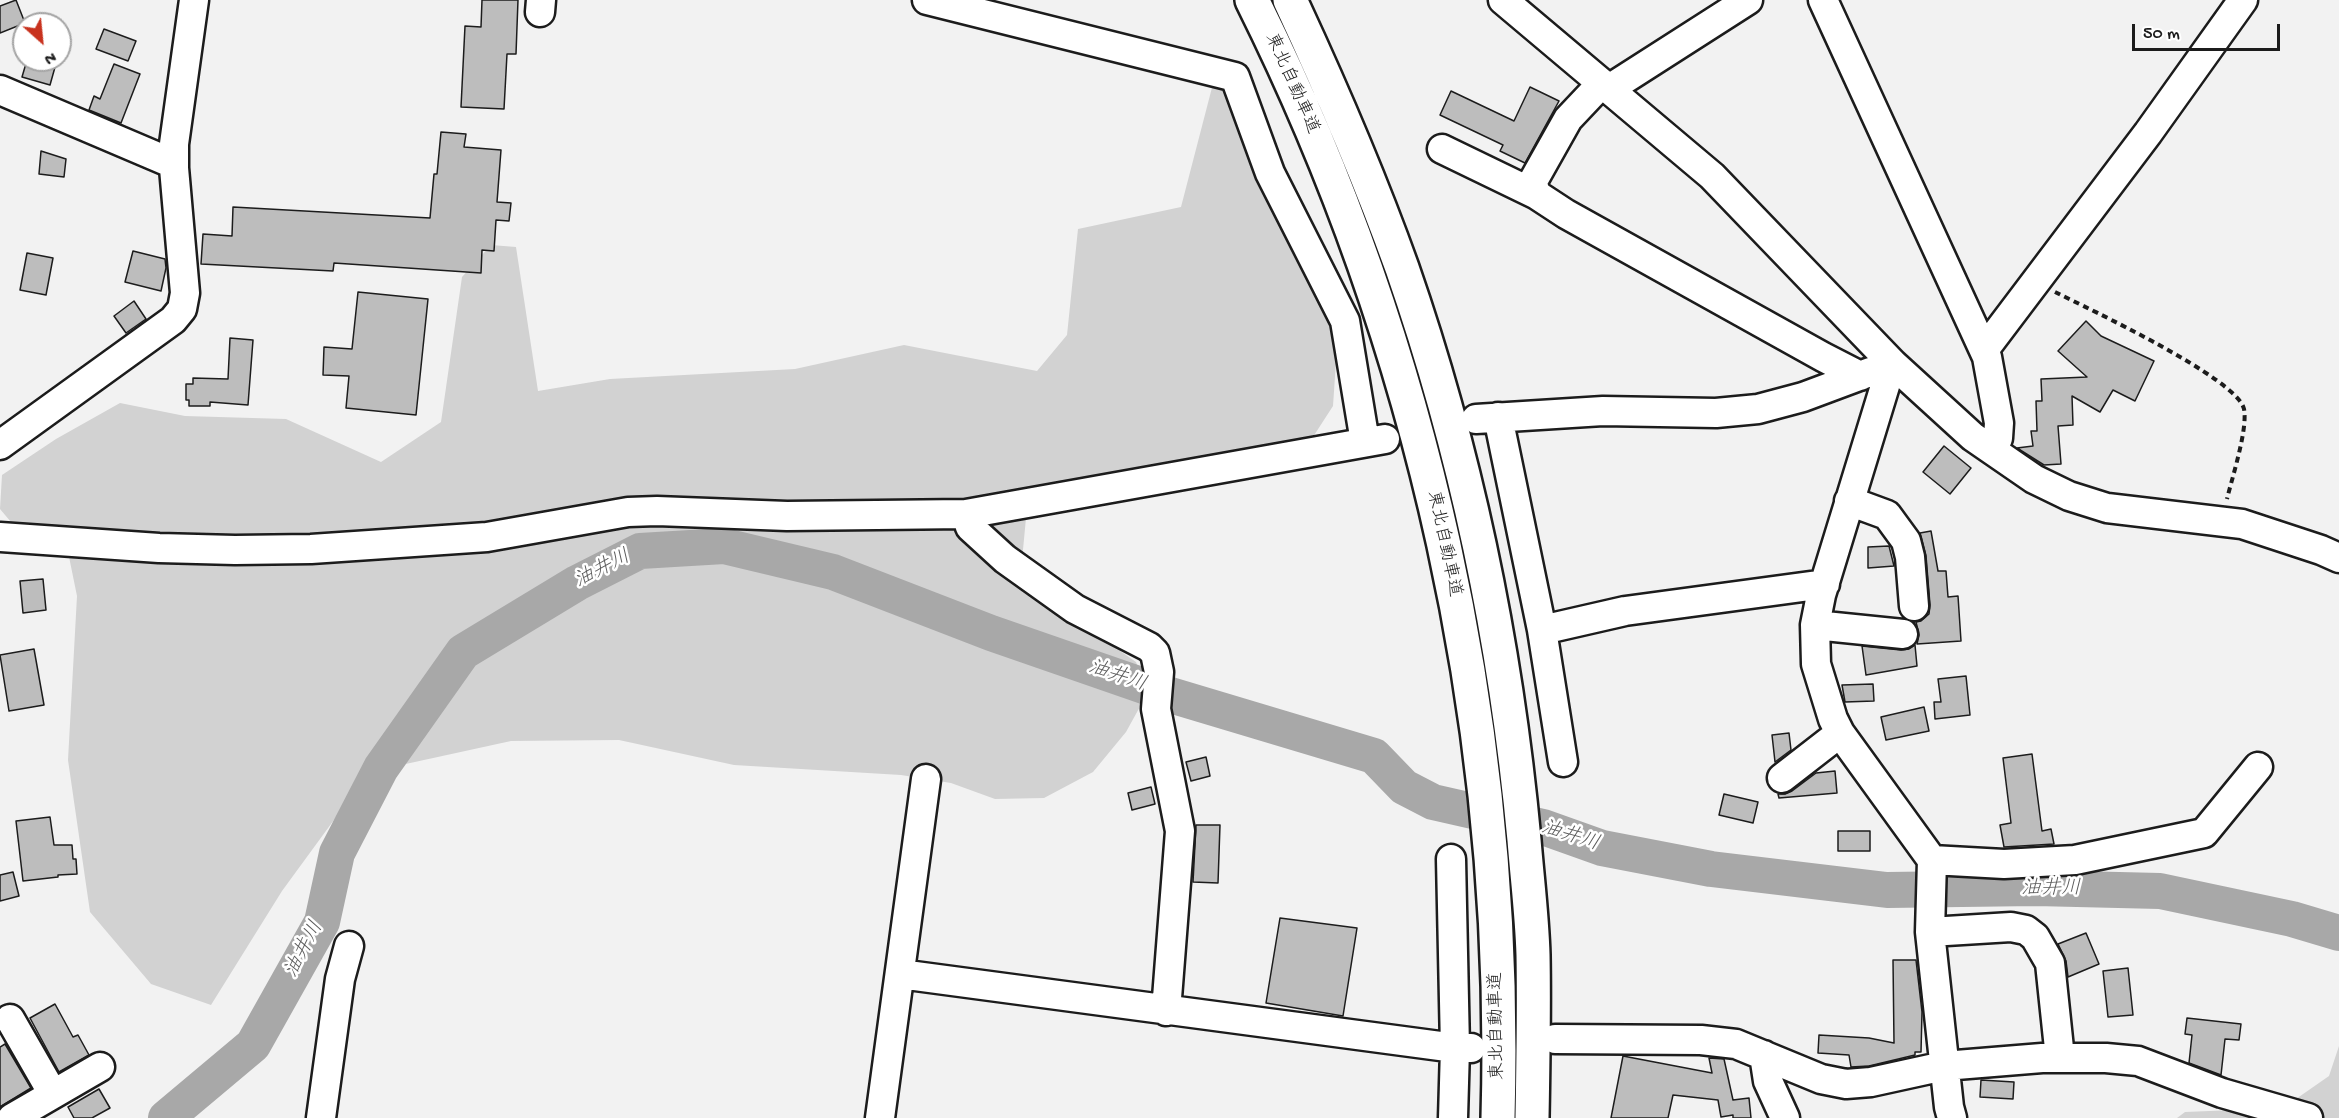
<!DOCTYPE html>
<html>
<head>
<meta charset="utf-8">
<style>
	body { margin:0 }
	#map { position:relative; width:2339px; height:1118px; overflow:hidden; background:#f2f2f2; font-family:"Gochi Hand",sans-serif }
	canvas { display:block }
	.north { position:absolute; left:12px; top:12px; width:60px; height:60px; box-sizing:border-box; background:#fff; border:2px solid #a4a4a4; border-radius:50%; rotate:153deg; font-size:16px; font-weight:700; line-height:24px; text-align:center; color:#1c1c1c }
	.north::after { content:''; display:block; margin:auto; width:21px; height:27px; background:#c8321e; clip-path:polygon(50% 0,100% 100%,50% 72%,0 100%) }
	.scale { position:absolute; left:2132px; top:24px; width:148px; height:27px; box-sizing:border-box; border:3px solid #1c1c1c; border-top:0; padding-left:8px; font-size:18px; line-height:21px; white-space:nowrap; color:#1c1c1c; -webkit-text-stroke:4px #fff; paint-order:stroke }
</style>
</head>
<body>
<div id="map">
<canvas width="2339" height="1118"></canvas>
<div class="north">N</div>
<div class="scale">50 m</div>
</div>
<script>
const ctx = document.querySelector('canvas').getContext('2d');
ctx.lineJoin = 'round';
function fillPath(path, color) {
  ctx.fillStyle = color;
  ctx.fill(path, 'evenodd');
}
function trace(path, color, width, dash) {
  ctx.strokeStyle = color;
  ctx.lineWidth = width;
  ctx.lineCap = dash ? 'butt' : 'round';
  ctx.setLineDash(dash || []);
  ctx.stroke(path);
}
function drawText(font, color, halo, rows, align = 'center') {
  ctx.font = font + ' "Gochi Hand","Klee One",sans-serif';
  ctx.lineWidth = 5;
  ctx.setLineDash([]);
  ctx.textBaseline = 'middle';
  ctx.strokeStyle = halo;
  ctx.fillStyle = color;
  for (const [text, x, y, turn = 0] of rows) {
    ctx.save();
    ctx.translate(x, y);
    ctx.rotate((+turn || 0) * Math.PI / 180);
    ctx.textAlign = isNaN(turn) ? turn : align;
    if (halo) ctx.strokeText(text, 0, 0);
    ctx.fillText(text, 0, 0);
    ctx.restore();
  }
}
const green = new Path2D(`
	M1215 76 1257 96 1340 302 1333 406 1300 457 1028 497 1020 581 1136 662 1144 684 1142 703 1126 732 1093 772 1044 798 995 799 951 783 901 775 734 765 619 740 511 741 369 772 282 891 211 1005 151 984 90 912 68 760 77 596 66 542 16 528 0 509 2 475 56 439 120 403 185 416 286 419 381 462 441 422 462 277 491 245 516 247 538 391 610 379 795 369 904 345 1037 371 1067 335 1078 229 1181 207Z
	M2339 1046V1118H2177L2185 1112 2283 1108 2329 1076Z`);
const river = new Path2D(`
	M166 1118 253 1045 322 922 337 853 381 768 463 652 577 583 640 551 724 546 833 572 991 633 1167 694 1374 756 1404 787 1433 802 1543 827 1602 848 1711 869 1887 890 2036 888 2160 891 2292 919 2339 933`);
const building = new Path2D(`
	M16 0 25 23 0 33V6Z
	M482 0H518L516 54H507L504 109 461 107 465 26 481 27Z
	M104 29 136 41 128 61 96 49Z
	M27 60H57L50 85 22 77Z
	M114 64 140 74 121 123 89 110 94 96 100 99Z
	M1530 87 1559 101 1525 163 1500 151 1503 145 1440 115 1451 91 1514 121Z
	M441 132 466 134 464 147 501 150 497 202 511 203 509 221 496 220 494 251 482 250 481 273 334 263 333 271 201 264 203 234 232 236 233 207 430 218 434 174H437Z
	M41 151 66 159 64 177 39 174Z
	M133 251 165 259 166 268 161 291 125 282Z
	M27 253 53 258 46 295 20 290Z
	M358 292 428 299 416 415 346 408 349 376 323 375 324 347 352 349Z
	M134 301 146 319 126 333 114 316Z
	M2086 321 2101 336 2154 361 2135 401 2113 390 2100 412 2072 396 2073 425 2058 426 2061 464 2044 465 2017 448 2033 446 2031 431H2037L2036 401H2042L2041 379 2087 377 2058 351Z
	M230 338 253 340 248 405 210 402V406H189V400H186V384H193V378L228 379Z
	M1944 446 1971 468 1950 494 1923 472Z
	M1931 531 1938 571H1946L1948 597 1958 596 1961 641 1917 644 1919 635 1916 622 1921 621 1929 614 1930 605 1926 556 1920 533Z
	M1889 546 1894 566 1868 568V547Z
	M43 579 46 610 23 613 20 581Z
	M1915 645 1917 666 1866 675 1862 646 1901 650 1909 649Z
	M34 649 44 705 9 711 0 655Z
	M1966 676 1970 715 1935 719 1934 702H1941L1938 679Z
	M1873 684 1874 701 1845 702 1842 685Z
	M1924 707 1929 731 1886 740 1881 717Z
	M1789 733 1791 750 1775 762 1772 735Z
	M2032 754 2042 831 2051 829 2054 844 2004 847 2000 825 2011 823 2003 758Z
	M1206 757 1210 776 1191 781 1186 762Z
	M1835 771 1837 793 1779 798 1778 794H1785L1792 791 1816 773Z
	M1151 787 1155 804 1132 810 1128 793Z
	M1724 794 1758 802 1753 823 1719 815Z
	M50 817 54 845H72L73 859H76L77 874 58 875V877L23 881 16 821Z
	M1196 825H1220L1218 883 1193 882Z
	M1838 831H1870V851H1838Z
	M13 872 19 896 0 901V875Z
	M1280 918 1357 928 1343 1016 1266 1003Z
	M2086 933 2099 964 2068 977 2066 961 2058 944Z
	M1893 960H1916L1922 1012 1921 1052H1915V1055L1869 1066 1851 1067 1849 1055 1818 1053 1819 1035 1869 1038 1894 1043Z
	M2128 968 2133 1015 2108 1017 2103 971Z
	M55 1004 73 1037 78 1035 89 1055 59 1072 30 1018Z
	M2187 1018 2241 1024 2239 1040 2225 1039 2221 1075 2189 1063 2192 1035 2185 1034Z
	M5 1044 31 1088 0 1107V1047Z
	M1623 1056 1712 1073 1709 1058 1724 1059 1733 1100 1749 1098 1751 1118H1733V1115L1721 1117 1718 1100 1673 1095 1668 1118H1611Z
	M1981 1080 2014 1082 2013 1099 1980 1097Z
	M99 1089 110 1108 92 1118H74L68 1107Z`);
const path = new Path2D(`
	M2055 292C2087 308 2237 378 2244 409 2248 429 2232 478 2227 499`);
const minor = new Path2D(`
	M927 0 1235 77 1270 173 1345 321 1365 442
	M1503 0 1712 176 1892 363 1973 437 2034 479 2069 496 2107 508 2242 524 2321 550 2339 558
	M1823 0 1987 357 1999 423 1998 438 1993 450
	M540 12 541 0
	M1609 89 1748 0
	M0 90 174 164
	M1442 149 1537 195 1566 214 1823 357 1860 376
	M1537 195 1532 183 1568 119 1602 83
	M1984 350 2148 133 2243 0
	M1892 363 1821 595 1815 625 1816 664 1833 719 1840 733 1932 860 1930 932 1949 1107 1952 1118
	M1498 417 1542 630 1563 762
	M1476 419 1603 411 1716 413 1758 409 1803 397 1870 372
	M0 445 173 320 182 309 185 293 174 168V144L194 0
	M1849 501 1887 515 1906 541 1910 557 1914 606
	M966 514 970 527 1005 559 1075 609 1149 647 1155 653 1159 672 1156 709 1180 831 1166 1011
	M0 537 159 548 235 550 311 549 487 537 628 512 657 511 787 516 966 514 1385 439
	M1815 625 1903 634
	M1542 630 1625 611 1825 584
	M1782 778 1840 733
	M1451 859 1455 1048 1453 1118
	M1932 860 2004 864 2075 860 2204 833 2258 767
	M1930 932 2011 927 2026 930 2035 937 2050 963 2060 1058
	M900 974 1455 1048H1471
	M10 1019 53 1094
	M1555 1039 1701 1040 1736 1044 1821 1079 1846 1084 1871 1082 1944 1066 2042 1058H2106L2138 1061 2222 1093 2308 1118
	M1764 1055 1768 1081 1785 1118
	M12 1118 100 1067
	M321 1118 340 979 349 946
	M880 1118 926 779`);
const highway = new Path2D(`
	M1252 0C1424 345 1509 732 1498 1118
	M1290 0C1331 88 1369 176 1402 268 1466 452 1506 646 1524 840 1527 878 1532 917 1533 955 1534 1010 1533 1064 1532 1118`);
const streetNames = [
	["東北自動車道",1291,84,66],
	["東北自動車道",1443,544,78],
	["東北自動車道",1498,1026,-91]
];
const waterNames = [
	["油井川",603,570,-27],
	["油井川",1117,677,19],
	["油井川",1570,837,18],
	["油井川",2051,890],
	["油井川",305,950,-62]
];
fillPath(green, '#d2d2d2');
trace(river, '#a8a8a8', 36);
fillPath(building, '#bdbdbd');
trace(building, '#1c1c1c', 1.5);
trace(minor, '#1c1c1c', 33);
trace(highway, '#1c1c1c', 38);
trace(path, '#1c1c1c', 4, [6, 4.5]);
trace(minor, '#fff', 28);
trace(highway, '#fff', 33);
drawText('18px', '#1c1c1c', '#fff', streetNames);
drawText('italic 20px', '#5b5b5b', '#fff', waterNames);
</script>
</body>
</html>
